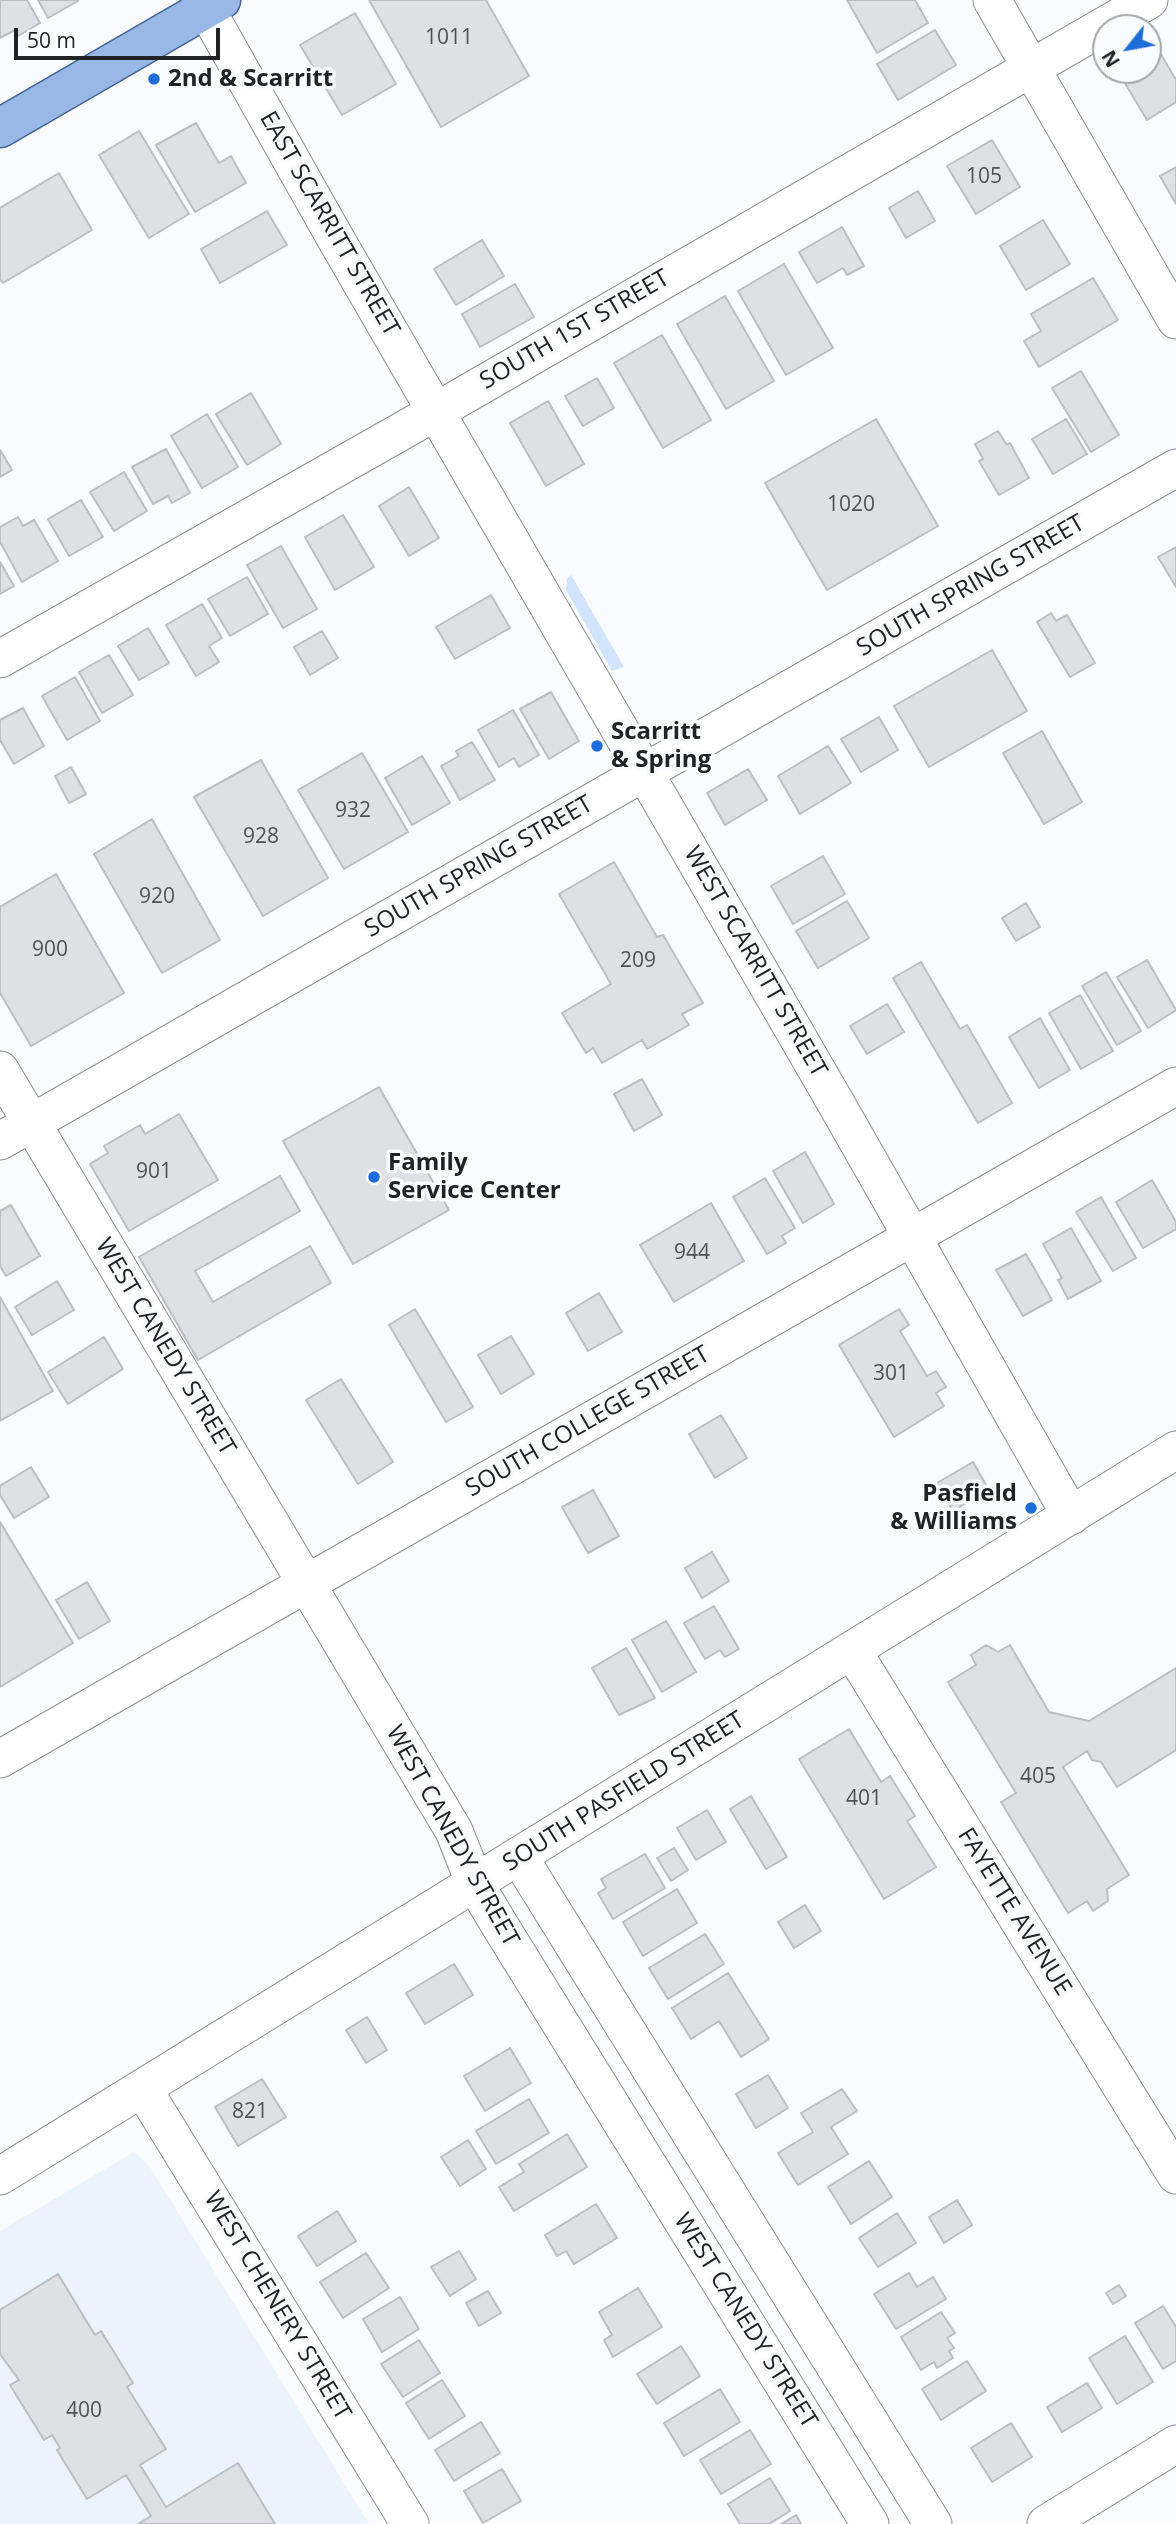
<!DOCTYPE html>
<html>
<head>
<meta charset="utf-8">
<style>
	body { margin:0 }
	#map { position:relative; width:1176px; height:2524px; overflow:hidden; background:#f9fbfe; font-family:"Open Sans",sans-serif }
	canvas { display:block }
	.north { position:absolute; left:1092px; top:14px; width:70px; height:70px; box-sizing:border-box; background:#f9fbfe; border:2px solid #a3a4a7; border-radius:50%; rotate:239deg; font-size:19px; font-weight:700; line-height:28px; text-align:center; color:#212224 }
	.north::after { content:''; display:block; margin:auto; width:24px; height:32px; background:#1c6dd7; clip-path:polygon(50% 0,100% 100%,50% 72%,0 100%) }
	.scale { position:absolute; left:14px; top:28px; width:206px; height:32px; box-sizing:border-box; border:4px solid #212224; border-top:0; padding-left:9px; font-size:21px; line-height:24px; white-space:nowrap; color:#212224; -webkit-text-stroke:5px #f9fbfe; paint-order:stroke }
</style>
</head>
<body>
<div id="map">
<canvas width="1176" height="2524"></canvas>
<div class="north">N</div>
<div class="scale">50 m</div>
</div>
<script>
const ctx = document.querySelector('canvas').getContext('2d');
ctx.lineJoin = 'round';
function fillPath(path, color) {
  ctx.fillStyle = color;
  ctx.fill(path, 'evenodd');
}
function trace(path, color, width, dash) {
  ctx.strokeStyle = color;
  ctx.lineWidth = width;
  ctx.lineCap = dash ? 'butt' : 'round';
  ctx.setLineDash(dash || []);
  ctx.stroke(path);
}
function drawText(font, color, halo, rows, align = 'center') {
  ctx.font = font + ' "Open Sans",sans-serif';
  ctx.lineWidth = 7;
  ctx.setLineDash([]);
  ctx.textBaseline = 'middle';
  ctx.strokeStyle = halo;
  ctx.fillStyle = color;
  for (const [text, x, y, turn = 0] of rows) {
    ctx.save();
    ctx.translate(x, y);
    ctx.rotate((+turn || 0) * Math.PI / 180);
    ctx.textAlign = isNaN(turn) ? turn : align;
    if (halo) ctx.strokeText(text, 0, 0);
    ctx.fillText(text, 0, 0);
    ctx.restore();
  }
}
const built = new Path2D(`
	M134 2152 150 2167 369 2524H0V2231Z`);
const green = new Path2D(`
	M571 575 624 667 612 671 566 590 567 579Z`);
const building = new Path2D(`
	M0 0H27L40 23 18 36 15 30 0 38Z
	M38 0H78V1L48 18Z
	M369 0H486L529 76 441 127Z
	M847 0H915L928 23 877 53Z
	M355 13 396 84 342 115 300 45Z
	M935 30 956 65 898 100 877 64Z
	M1159 51 1176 80V102L1147 120 1120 75 1128 70H1148V58Z
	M196 123 219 163 231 156 246 183 195 212 156 145Z
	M139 131 189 214 149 238 99 155Z
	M992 140 1020 187 976 214 947 166Z
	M1176 167V204L1160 176Z
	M59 173 92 230 3 283 0 279V208Z
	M918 191 935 221 906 238 889 208Z
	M267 211 287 245 220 283 201 249Z
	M1043 220 1070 264 1026 290 1000 246Z
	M842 227 864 266 847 275 843 268 817 283 799 252Z
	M482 240 504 276 456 305 434 269Z
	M784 264 833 348 786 375 738 291Z
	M1093 278 1118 320 1039 367 1024 341 1041 331 1031 314Z
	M515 284 534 317 480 347 462 314Z
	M725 296 774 381 726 409 677 324Z
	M662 335 711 420 663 448 614 363Z
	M1081 371 1119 435 1091 452 1052 388Z
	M597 378 614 408 583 426 565 396Z
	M251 393 281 444 247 465 216 414Z
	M548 401 584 464 546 486 510 423Z
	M207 414 238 467 202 488 171 436Z
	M876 419 938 526 827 590 765 483Z
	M1066 419 1087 454 1053 474 1032 439Z
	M998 431 1007 445 1010 443 1029 478 999 495 979 461 983 459 975 444Z
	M166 449 190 493 172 503 168 496 153 504 132 467Z
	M0 450 12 470 0 477Z
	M124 472 147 511 114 531 90 492Z
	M409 487 439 538 409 556 379 506Z
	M81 500 103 537 69 556 48 519Z
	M343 515 374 567 335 590 305 537Z
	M18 517 23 526 34 520 58 561 22 582 0 542V527Z
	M281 546 317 609 283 628 247 565Z
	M1176 547V587L1158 557Z
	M0 562 14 586 0 594Z
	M247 577 268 614 230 636 208 599Z
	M491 595 510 628 455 659 436 627Z
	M202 604 222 638 209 646 219 662 196 676 166 625Z
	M1051 613 1056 621 1067 615 1095 663 1070 677 1037 622Z
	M148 628 169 663 139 680 118 646Z
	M322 631 338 658 310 675 294 647Z
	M992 650 1027 711 929 767 894 706Z
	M109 655 133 695 102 713 79 672Z
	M75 677 100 721 67 740 42 696Z
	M551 692 579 741 549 759 520 709Z
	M23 708 44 746 14 764 0 740V720Z
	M513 710 539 755 519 767 514 758 499 767 478 730Z
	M879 717 898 750 861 772 841 739Z
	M1042 731 1082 802 1044 824 1003 753Z
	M472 742 495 780 460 800 441 766 459 756 456 751Z
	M828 746 851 783 800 814 778 776Z
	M362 753 408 832 344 869 298 790Z
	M422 756 450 803 412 825 385 778Z
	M261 760 328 878 263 916 194 797Z
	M71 767 86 794 69 803 55 776Z
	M748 769 767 800 725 825 707 793Z
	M152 819 220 940 162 973 94 854Z
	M823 856 845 894 793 924 771 886Z
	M614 862 657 937 663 935 703 1003 682 1014 689 1025 647 1049 642 1040 602 1063 593 1048 586 1053 562 1013 611 984 559 894Z
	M56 874 124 993 31 1046 0 993V907Z
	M847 901 869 938 818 968 796 931Z
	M1026 903 1040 927 1016 941 1002 918Z
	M1147 960 1176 1010 1148 1028 1117 977Z
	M921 962 960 1029 967 1025 1012 1103 978 1123 893 978Z
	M1106 972 1141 1031 1117 1045 1082 986Z
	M1080 995 1113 1051 1081 1069 1049 1013Z
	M887 1004 904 1032 867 1054 850 1026Z
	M1040 1018 1070 1070 1039 1088 1009 1037Z
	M642 1079 662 1115 634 1131 614 1094Z
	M379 1087 449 1210 353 1264 283 1141Z
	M179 1114 218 1180 129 1231 90 1164 108 1153 104 1146 140 1125 145 1134Z
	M805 1152 834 1204 803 1223 773 1171Z
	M280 1176 300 1211 195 1271 213 1302 310 1246 331 1283 198 1360 139 1257Z
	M765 1178 795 1228 782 1236 786 1243 767 1254 733 1197Z
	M1152 1180 1176 1222V1229L1143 1248 1116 1202Z
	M1101 1197 1136 1258 1113 1271 1076 1212Z
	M711 1203 744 1261 674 1302 640 1245Z
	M11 1205 40 1256 6 1276 0 1266V1211Z
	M1071 1228 1101 1281 1068 1299 1058 1280 1062 1278 1043 1244Z
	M1026 1254 1052 1300 1023 1316 996 1270Z
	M57 1281 74 1310 32 1335 15 1307Z
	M599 1293 622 1332 588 1351 566 1313Z
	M0 1297 53 1391 0 1421Z
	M415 1309 473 1407 446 1422 389 1325Z
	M899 1309 909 1325 900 1331 927 1376 936 1371 946 1387 936 1393 944 1406 894 1437 839 1345Z
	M511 1336 534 1374 501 1394 478 1355Z
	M104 1337 123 1369 68 1404 48 1372Z
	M341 1379 393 1462 358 1484 306 1400Z
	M721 1415 747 1458 715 1478 689 1434Z
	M973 1462 989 1490 953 1511 937 1483Z
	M31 1467 49 1497 14 1518 0 1495V1486Z
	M593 1490 619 1536 588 1553 562 1507Z
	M0 1522 73 1643 0 1687Z
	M712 1552 729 1581 702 1598 685 1568Z
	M87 1582 110 1621 79 1639 56 1600Z
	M714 1606 739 1649 725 1657 720 1650 705 1659 684 1623Z
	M666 1621 696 1672 662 1692 632 1640Z
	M986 1645 998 1652 1010 1645 1049 1712 1089 1721 1176 1668V1750L1117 1787 1101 1762 1092 1760 1087 1751 1063 1767 1129 1875 1107 1889 1108 1901 1093 1911 1087 1901 1068 1913 1001 1802 1016 1793 948 1682 976 1665 971 1655Z
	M626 1648 655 1698 619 1715 592 1668Z
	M849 1729 881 1782 890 1776 915 1816 907 1821 936 1867 884 1899 799 1759Z
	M751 1796 787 1857 766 1869 730 1809Z
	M707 1810 726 1842 696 1860 677 1828Z
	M674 1848 688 1870 671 1881 657 1858Z
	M645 1854 665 1888 613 1919 598 1893 606 1888 601 1879Z
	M677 1889 697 1923 643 1956 623 1922Z
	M805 1905 821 1931 794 1948 778 1922Z
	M705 1934 724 1964 668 1999 649 1968Z
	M454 1964 473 1995 425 2024 406 1993Z
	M728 1973 769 2039 741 2057 719 2021 691 2039 672 2008Z
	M367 2017 387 2050 366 2063 346 2030Z
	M510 2048 531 2083 485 2111 464 2076Z
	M768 2075 788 2108 756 2128 736 2094Z
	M262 2079 286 2117 238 2146 215 2107Z
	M842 2089 857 2111 831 2127 848 2154 798 2185 778 2153 813 2132 801 2113Z
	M529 2099 549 2133 496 2164 476 2131Z
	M567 2134 587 2167 514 2211 499 2187 524 2172 519 2164Z
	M468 2140 486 2169 460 2186 441 2157Z
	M869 2161 892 2197 851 2224 828 2187Z
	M957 2200 972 2225 944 2243 929 2217Z
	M596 2204 617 2238 574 2264 566 2251 557 2256 545 2235Z
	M337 2211 356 2241 317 2266 298 2236Z
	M897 2213 916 2243 878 2267 859 2238Z
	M459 2251 476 2279 450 2296 431 2267Z
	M366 2253 389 2288 343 2318 320 2282Z
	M909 2273 917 2287 933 2277 946 2299 896 2329 874 2294Z
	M58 2274 95 2335 101 2331 133 2383 127 2387 166 2449 140 2465 166 2507 238 2463 275 2524H138L151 2516 126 2475 87 2499 57 2450 60 2448 52 2435 44 2440 10 2385 19 2380 0 2354V2310Z
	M1119 2285 1126 2296 1113 2304 1106 2293Z
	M638 2288 662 2327 613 2357 604 2340 612 2335 599 2312Z
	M488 2291 501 2313 479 2326 466 2303Z
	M400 2297 419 2329 382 2352 363 2319Z
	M1163 2306 1176 2327V2361L1163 2369 1135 2323Z
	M941 2312 955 2333 947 2338 954 2348 949 2351 953 2358 937 2368 934 2362 921 2370 901 2337Z
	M1125 2336 1153 2382 1117 2404 1089 2358Z
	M419 2340 440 2373 403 2397 381 2364Z
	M681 2346 700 2376 657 2404 637 2374Z
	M967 2361 986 2391 941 2420 922 2389Z
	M442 2380 465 2416 429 2439 406 2403Z
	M1087 2383 1102 2408 1062 2432 1047 2407Z
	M720 2389 740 2422 684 2456 664 2423Z
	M481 2422 500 2453 454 2481 435 2450Z
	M1011 2423 1032 2457 992 2482 971 2448Z
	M750 2430 771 2464 721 2494 700 2460Z
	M502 2469 521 2501 483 2523 464 2491Z
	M770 2478 790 2511 769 2524H740L728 2504Z
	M796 2515 801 2524H781Z`);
const minor = new Path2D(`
	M201 0 333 234 837 1105 1071 1516
	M992 0 1176 320
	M0 659 409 427 1149 0
	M0 1070 454 1831 475 1884 499 1924 870 2524
	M0 1141C392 916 785 693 1176 468
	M852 1650 1176 2175
	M0 1759 1176 1086
	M519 1857 933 2524
	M143 2089 410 2524
	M0 2176 1176 1450
	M1046 2524 1176 2444`);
const major = new Path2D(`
	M0 128 221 0`);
const markers = [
	[154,79,7,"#1c6dd7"],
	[597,746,7,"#1c6dd7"],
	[374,1177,7,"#1c6dd7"],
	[1031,1508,7,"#1c6dd7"]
];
const numberNames = [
	["1011",449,38],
	["105",984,177],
	["1020",851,505],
	["932",353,811],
	["928",261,837],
	["920",157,897],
	["900",50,950],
	["209",638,961],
	["901",154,1172],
	["944",692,1253],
	["301",891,1374],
	["405",1038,1777],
	["401",864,1799],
	["821",250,2112],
	["400",84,2411]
];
const poiNames = [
	["2nd & Scarritt",168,79],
	["Scarritt",611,732],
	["& Spring",611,760],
	["Family",388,1163],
	["Service Center",388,1191],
	["Pasfield",1017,1494,"right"],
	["& Williams",1017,1522,"right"]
];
const streetNames = [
	["EAST SCARRITT STREET",329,224,60],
	["SOUTH 1ST STREET",575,330,-30],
	["SOUTH SPRING STREET",971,586,-30],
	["SOUTH SPRING STREET",479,867,-30],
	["WEST SCARRITT STREET",755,962,60],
	["WEST CANEDY STREET",165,1347,59],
	["SOUTH COLLEGE STREET",588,1422,-30],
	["SOUTH PASFIELD STREET",624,1792,-32],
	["WEST CANEDY STREET",452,1836,61],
	["FAYETTE AVENUE",1014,1912,58],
	["WEST CHENERY STREET",277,2306,59],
	["WEST CANEDY STREET",745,2321,58]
];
fillPath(built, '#ebf3ff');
fillPath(green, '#d1e3fd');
fillPath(building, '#dde0e5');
trace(building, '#bbbec3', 2);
trace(minor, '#8c8f93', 39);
trace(major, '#436596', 41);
trace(minor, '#fff', 37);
trace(major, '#9ab8e5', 38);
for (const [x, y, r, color] of markers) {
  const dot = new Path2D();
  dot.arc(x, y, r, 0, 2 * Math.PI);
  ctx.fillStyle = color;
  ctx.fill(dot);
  trace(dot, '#f9fbfe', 2.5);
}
drawText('21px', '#505254', null, numberNames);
drawText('bold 24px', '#212224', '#f9fbfe', poiNames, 'left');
drawText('24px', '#212224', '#f9fbfe', streetNames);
</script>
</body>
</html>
